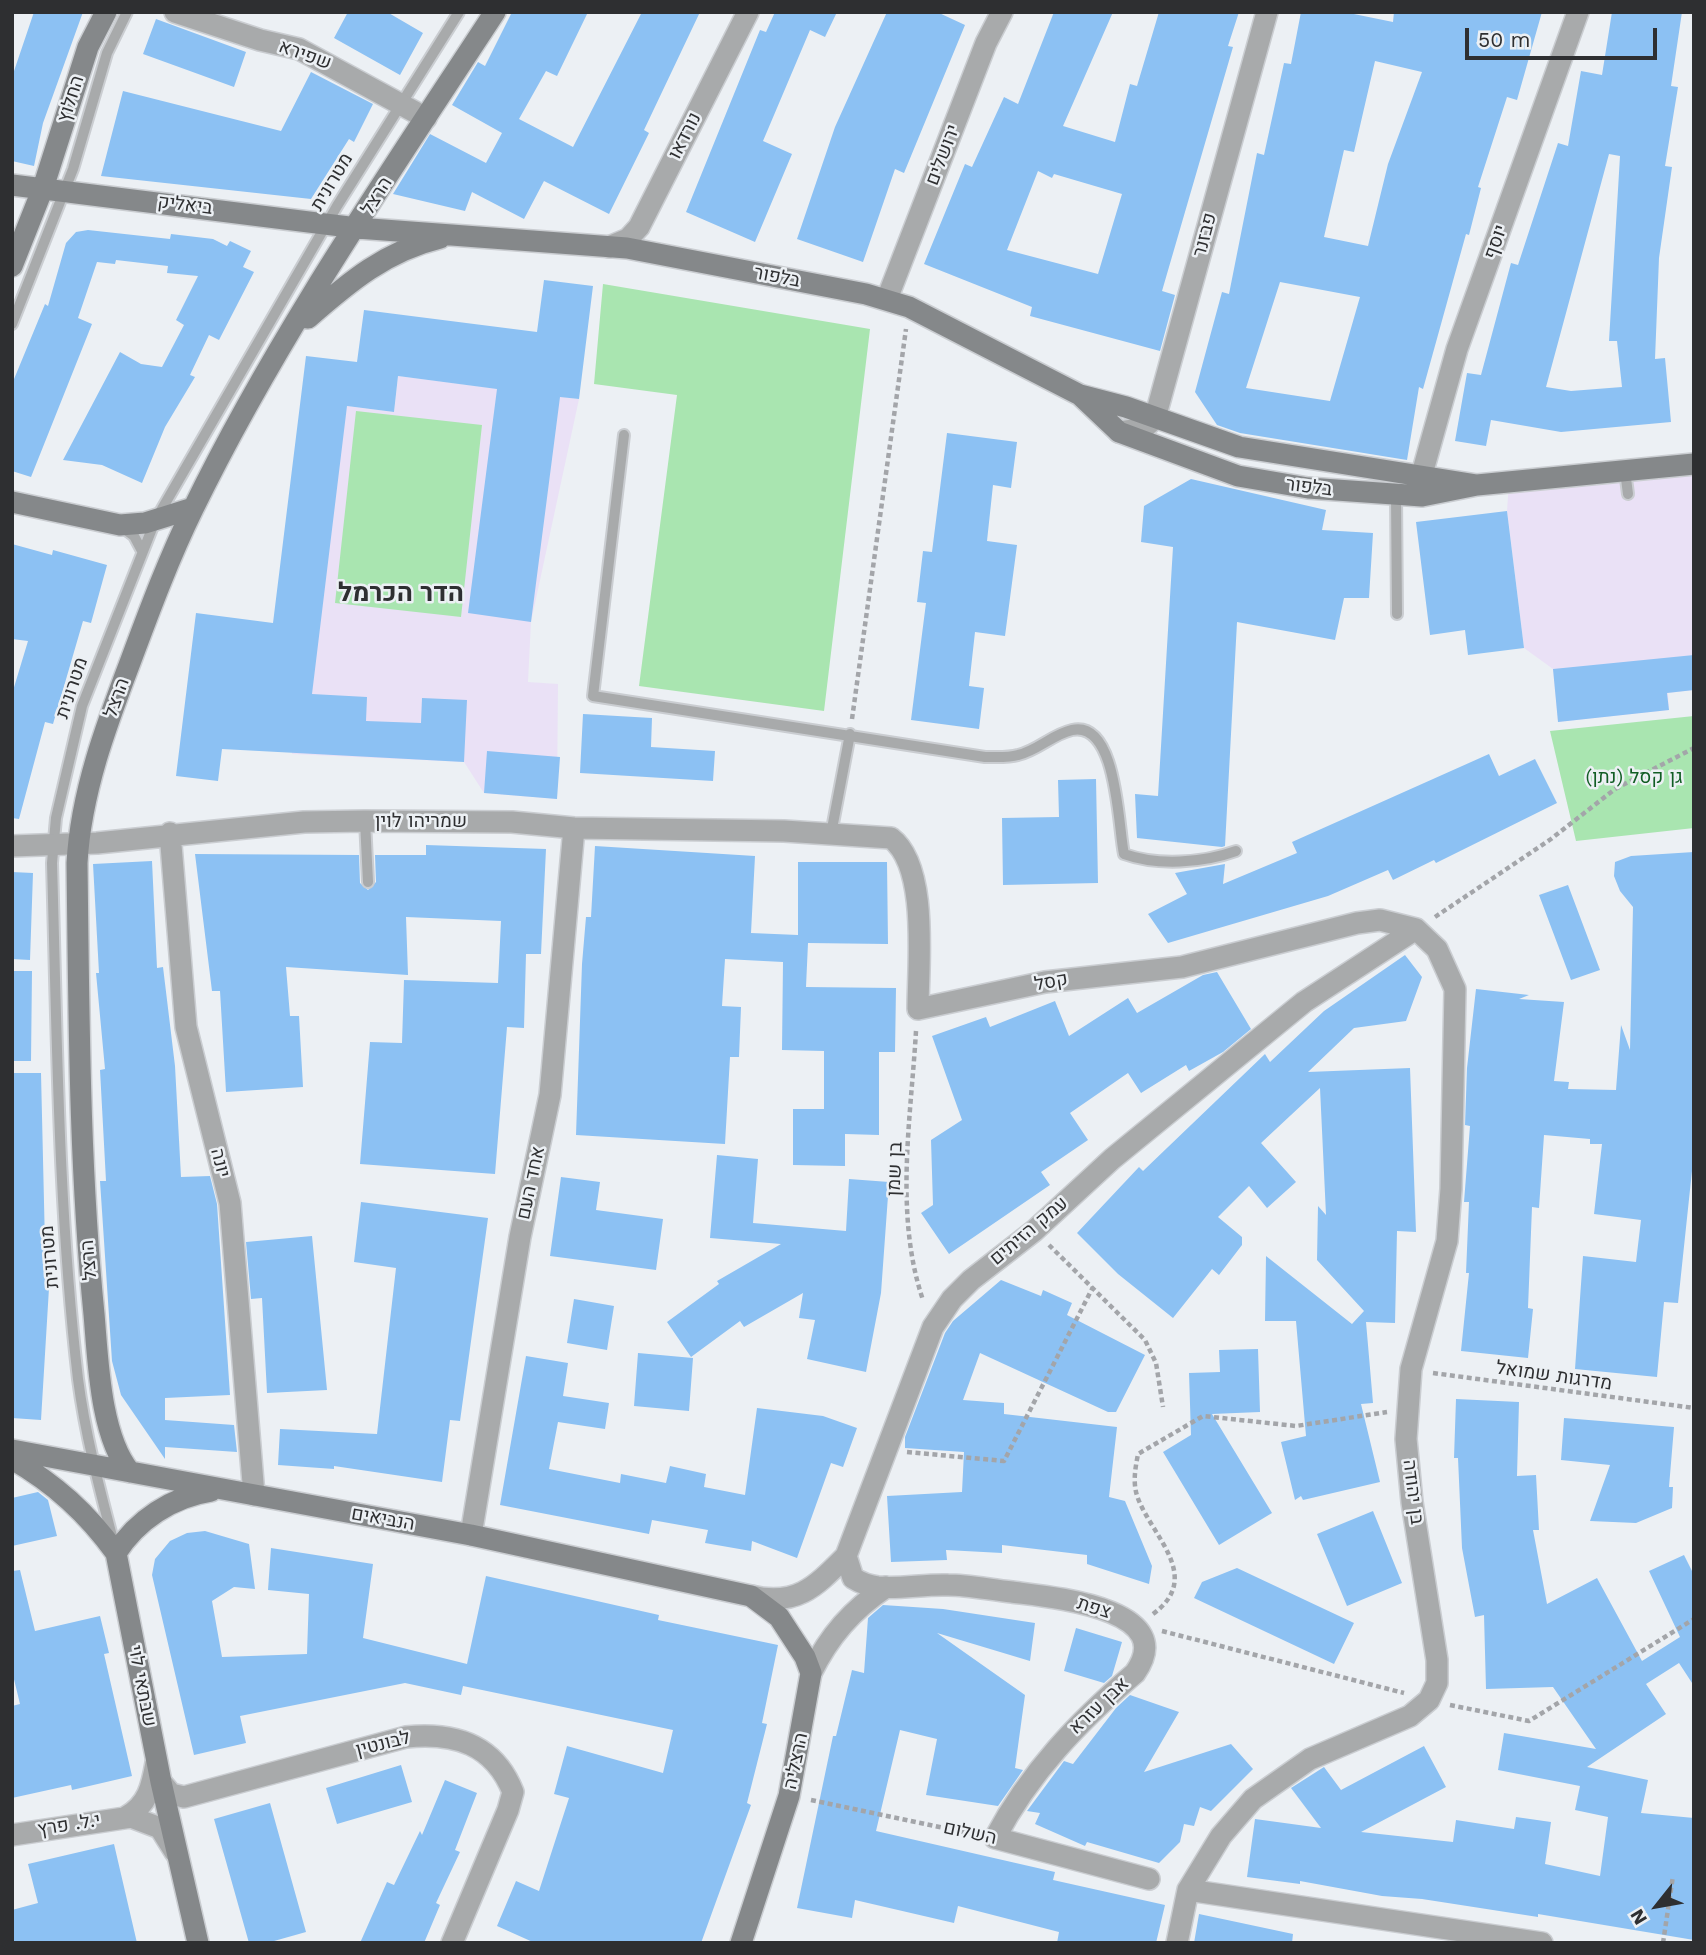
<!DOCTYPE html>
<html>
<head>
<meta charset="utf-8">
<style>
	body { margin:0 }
	#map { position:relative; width:1706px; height:1955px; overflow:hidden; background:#ecf0f4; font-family:"Work Sans",sans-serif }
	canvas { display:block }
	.frame { position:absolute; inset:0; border:14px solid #2e2f31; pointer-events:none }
	.north { position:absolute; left:1622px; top:1871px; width:70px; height:70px; -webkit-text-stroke:5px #ecf0f4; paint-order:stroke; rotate:239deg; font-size:19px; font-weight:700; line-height:28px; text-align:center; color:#2e2f31 }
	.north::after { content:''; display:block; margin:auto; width:24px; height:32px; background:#2e2f31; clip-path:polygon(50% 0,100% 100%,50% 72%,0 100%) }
	.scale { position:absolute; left:1465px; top:28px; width:192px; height:32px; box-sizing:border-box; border:4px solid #2e2f31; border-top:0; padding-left:9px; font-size:21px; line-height:24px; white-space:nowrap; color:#2e2f31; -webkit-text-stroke:5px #ecf0f4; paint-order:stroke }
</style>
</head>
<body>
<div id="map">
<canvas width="1706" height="1955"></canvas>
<div class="frame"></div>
<div class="north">N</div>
<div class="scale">50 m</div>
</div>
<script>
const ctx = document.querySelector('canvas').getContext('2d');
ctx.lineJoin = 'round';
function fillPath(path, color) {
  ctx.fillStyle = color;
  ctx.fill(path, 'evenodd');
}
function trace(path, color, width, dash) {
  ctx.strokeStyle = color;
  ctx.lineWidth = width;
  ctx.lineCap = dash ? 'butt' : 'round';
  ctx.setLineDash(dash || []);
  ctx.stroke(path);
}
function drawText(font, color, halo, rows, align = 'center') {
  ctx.font = font + ' "Work Sans",Heebo,sans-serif';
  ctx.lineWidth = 5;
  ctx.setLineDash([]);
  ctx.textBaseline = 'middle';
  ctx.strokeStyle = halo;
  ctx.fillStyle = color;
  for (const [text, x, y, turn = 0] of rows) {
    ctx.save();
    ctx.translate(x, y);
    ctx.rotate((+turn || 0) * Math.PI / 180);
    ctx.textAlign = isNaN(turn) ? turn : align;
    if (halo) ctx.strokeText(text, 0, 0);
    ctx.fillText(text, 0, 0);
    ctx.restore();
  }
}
const education = new Path2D(`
	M398 376 579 399 531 622 528 682 558 684 557 799 484 793 464 762 292 754 294 694 347 406 394 412Z
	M1694 463V690L1668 693 1669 710 1558 722 1553 669 1524 648 1507 511 1509 482Z`);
const green = new Path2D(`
	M603 284 870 329 824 711 639 686 677 395 594 384Z
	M356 411 482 425 461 617 335 603Z
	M1694 716V828L1576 841 1550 731Z`);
const building = new Path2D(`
	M34 12H83L43 123 34 166 12 161V77Z
	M348 12H387L423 33 400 75 334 38Z
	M512 12H588L557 76 546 71 519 119 573 147 642 12H700L644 130 649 133 609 214 544 181 524 219 472 192 465 211 393 194 430 134 486 163 502 133 452 105 478 62 485 66Z
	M775 12H837L825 37 810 30 763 141 792 154 755 242 686 212 760 30 766 32Z
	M887 12H937L965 25 904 173 895 169 863 262 797 239 835 127Z
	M1054 12H1113L1063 126 1115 142 1130 84 1137 86 1159 12H1239L1228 46 1233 47 1162 291 1175 295 1160 351 1030 316 1032 307 924 264 965 164 972 167 1004 97 1018 104ZM1038 171 1052 178 1054 174 1122 194 1098 274 1007 250Z
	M1301 12H1344L1393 22 1394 12H1542L1517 100 1507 97 1478 187 1481 188 1469 235 1466 234 1423 389 1419 387 1407 460 1240 433 1217 425 1195 392 1222 292 1229 294 1257 153 1264 155 1284 63 1291 64ZM1375 61 1422 72 1388 164 1368 246 1324 237 1344 150 1354 152ZM1280 282 1360 297 1330 401 1246 388Z
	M1612 12H1682L1671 86 1678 87 1665 166 1672 167 1659 258 1655 359 1665 358 1671 422 1561 432 1491 420 1486 446 1455 441 1467 373 1481 375 1511 263 1518 265 1558 143 1568 146 1581 71 1602 75ZM1609 154 1620 156 1609 341H1617L1622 387 1571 391 1546 387Z
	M156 19 246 52 234 87 143 54Z
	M311 72 373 104 354 142 349 139 311 199 101 176 123 91 281 131Z
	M88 230 170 239 171 234 213 239 227 246 230 241 251 251 243 267 254 272 219 340 209 335 190 375 195 377 165 427 142 483 102 465 63 460 120 352 141 364 162 367 184 325 176 320 198 276 167 273 168 266 116 260 115 264 97 262 78 318 92 324 31 477 12 471V384L45 304 48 306 66 243 76 232Z
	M544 280 593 286 579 399 560 397 531 622 468 613 497 389 398 376 394 412 347 406 312 694 367 697 366 721 421 723 422 698 467 700 464 762 222 749 218 781 176 776 196 613 273 623 306 356 357 362 364 310 537 332Z
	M947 433 1017 442 1011 488 993 485 987 541 1017 545 1005 636 975 632 969 686 984 688 979 729 911 720 926 603 917 602 923 551 932 552Z
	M1191 479 1326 510 1322 530 1373 533 1369 598H1344L1335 640 1237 622 1225 846 1222 847 1137 838 1135 794 1158 796 1173 547 1141 542 1144 506Z
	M1507 511 1524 648 1468 655 1465 630 1430 635 1416 522Z
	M12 544 52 555 53 550 107 565 91 623 83 621 53 724 45 722 19 819 12 818V694L28 641 12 639Z
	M1694 655V690L1667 693 1669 710 1558 722 1553 669Z
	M583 714 652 718 651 747 715 751 713 781 580 773Z
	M487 751 560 757 557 799 484 793Z
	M1489 754 1499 776 1535 759 1557 803 1436 863 1434 860 1393 880 1388 870 1328 896 1168 943 1148 914 1187 894 1175 873 1225 864 1223 884 1297 853 1292 842Z
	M1096 779 1098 883 1003 885 1002 818 1059 817 1058 780Z
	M426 845 546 849 541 954H526L524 1028 507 1027 495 1174 360 1164 370 1042 402 1043 404 980 498 983 501 921 406 917 408 975 286 967 290 1016H299L303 1087 226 1092 220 991H212L195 854 359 855 360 883 368 890 376 882 375 855H426Z
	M595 846 755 856 751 933 798 935V862H887L888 944 808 943 806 987 896 988 895 1052H879V1135L845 1134V1166L793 1165V1109H824V1051L782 1050 783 962 725 959 722 1006 741 1007 739 1057H730L725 1144 576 1135 582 964 586 917H591Z
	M1694 852V1152L1678 1303 1664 1302 1657 1377 1575 1369 1583 1256 1636 1262 1641 1220 1594 1214 1602 1144H1590V1139L1544 1135 1539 1208 1532 1207 1528 1308 1533 1309 1528 1358 1461 1351 1469 1273H1466L1469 1202H1464L1470 1126 1465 1125 1467 1068 1476 989 1529 995 1519 999 1564 1002 1554 1081 1569 1082 1568 1089 1616 1090 1621 1025 1630 1050 1633 907 1620 891 1614 876 1615 862 1631 856Z
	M152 861 157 968 163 967 175 1066 181 1177 210 1176 217 1204 230 1395 165 1398V1420L234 1425 237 1452 165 1447V1459L121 1395 112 1361 100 1181H106L100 1070 105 1069 96 973H99L93 864Z
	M12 872 33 873 30 960 12 959Z
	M1568 885 1600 970 1571 980 1539 895Z
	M1405 955 1422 977 1406 1021 1354 1028 1308 1072 1410 1068 1416 1232 1397 1231 1395 1323 1366 1322 1373 1403 1361 1404 1380 1482 1303 1500 1301 1496 1295 1500 1281 1442 1306 1436 1296 1321H1265L1266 1256 1352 1324 1364 1311 1317 1260 1318 1206 1326 1215 1320 1088 1261 1143 1296 1182 1267 1208 1249 1186 1218 1217 1242 1237V1245L1219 1275 1212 1269 1173 1318 1118 1274 1077 1233 1139 1167 1143 1171 1265 1054 1270 1062 1324 1011Z
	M12 971H32L31 1061H12Z
	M1217 972 1251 1029 1223 1052 1189 1071 1186 1065 1141 1093 1128 1073 1070 1113 1088 1140 1041 1172 1050 1185 949 1254 921 1213 933 1205 931 1140 962 1120 932 1036 986 1017 990 1027 1055 1001 1069 1036 1128 998 1137 1013 1203 975Z
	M12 1073H41L46 1288H49L41 1420 12 1418Z
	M717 1155 758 1159 753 1223 846 1231 849 1179 889 1182 881 1293 866 1372 807 1359 815 1320 799 1318 803 1293 744 1327 740 1321 691 1357 667 1322 719 1284 717 1281 781 1244 710 1238Z
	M561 1177 600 1182 596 1210 663 1219 656 1270 550 1256Z
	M361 1202 488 1218 460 1421 450 1420 442 1482 334 1466V1469L278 1465 280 1429 377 1434 396 1268 354 1262Z
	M312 1236 327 1390 267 1393 262 1298 251 1299 246 1242Z
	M1001 1280 1041 1296 1043 1290 1072 1303 1067 1315 1145 1355 1116 1412H1108L980 1353 963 1400 1004 1403V1414L1117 1427 1109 1497 1125 1501 1152 1566 1149 1584 1087 1564V1555L1002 1545V1553L946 1550 947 1560 891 1562 887 1496 962 1492 964 1452 905 1448V1437L945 1333 953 1321Z
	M574 1299 614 1306 607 1350 567 1343Z
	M1258 1349 1260 1412 1212 1414 1272 1513 1219 1545 1163 1452 1191 1435 1189 1373 1220 1372 1219 1350Z
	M638 1353 693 1358 689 1411 634 1406Z
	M526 1356 568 1363 563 1396 609 1403 605 1429 558 1422 549 1469 620 1483 621 1474 666 1483 670 1466 706 1474 704 1487 745 1495 757 1408 823 1416 857 1428 843 1467 831 1463 797 1558 752 1541 751 1551 705 1543 708 1530 652 1520 649 1534 500 1505Z
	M1456 1399 1519 1402 1517 1476 1536 1475 1539 1530H1533L1547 1604 1597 1578 1642 1661 1680 1637 1649 1571 1684 1555 1694 1575V1686L1679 1663 1646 1684 1666 1714 1587 1767 1648 1780 1641 1813 1694 1818V1940L1538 1914V1917L1422 1899 1382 1896 1300 1881V1884L1247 1877 1255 1819 1321 1828 1291 1788 1324 1767 1341 1790 1424 1746 1446 1787 1361 1832 1453 1842 1456 1820 1514 1829 1516 1817 1551 1822 1545 1864 1600 1876 1608 1817 1575 1810 1580 1786 1498 1770 1504 1733 1596 1749 1553 1687 1486 1689 1484 1615 1475 1617 1462 1548 1458 1458H1454Z
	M1564 1418 1674 1427 1669 1487H1673L1672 1508 1636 1523 1590 1521 1610 1465 1561 1460Z
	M38 1492 48 1500 57 1536 12 1546V1498Z
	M1373 1511 1402 1583 1347 1606 1317 1534Z
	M205 1531 249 1544 255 1589 234 1587 212 1601 222 1657 307 1654 309 1594 268 1590 271 1548 373 1564 363 1638 467 1664 486 1576 659 1615 658 1620 778 1645 762 1723 767 1724 747 1803 751 1805 701 1943H535L497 1926 516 1881 539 1891 569 1798 554 1794 567 1746 663 1773 673 1730 463 1686 461 1695 405 1683 240 1716 246 1743 194 1755 152 1575 155 1559 170 1541 187 1533Z
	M1237 1568 1354 1623 1334 1664 1194 1598 1202 1582Z
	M20 1570 35 1631 100 1616 109 1653 104 1654 132 1776 72 1790 71 1785 12 1798V1706L20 1704 12 1671V1571Z
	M883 1605 943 1609 1035 1623 1030 1661 937 1633 1025 1695 1015 1768 1023 1770 998 1806 926 1795 937 1739 900 1730 876 1831 1055 1872 1053 1880 1165 1905 1156 1943H1057L1059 1932 958 1906 954 1923 855 1900 852 1918 797 1908 833 1736H836L852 1670 864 1673 868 1618Z
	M1076 1628 1122 1642 1112 1676 1104 1683 1064 1671Z
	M1130 1695 1179 1712 1144 1772 1231 1744 1253 1769 1211 1811 1200 1807 1194 1826 1184 1824 1180 1842 1159 1863 1087 1842 1085 1846 1035 1824 1040 1813 1027 1811 1064 1761 1073 1764 1116 1708Z
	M401 1765 412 1802 337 1824 326 1788Z
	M445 1780 477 1793 455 1850 460 1852 436 1903 440 1905 424 1943H360L387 1882 394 1885 420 1831 422 1835Z
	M270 1803 306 1932 267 1943H249L214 1819Z
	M114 1844 137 1943H12V1910L38 1903 28 1864Z
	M1199 1914 1293 1934 1292 1943H1194Z`);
const path = new Path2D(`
	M852 719 906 329
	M1435 917 1551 839 1615 789 1694 748
	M916 1031C911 1118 894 1215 923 1300
	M1049 1245 1145 1340 1156 1363 1163 1407
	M1433 1373 1694 1408
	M907 1452 1004 1461 1093 1287
	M1153 1614C1202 1578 1155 1539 1139 1501 1132 1485 1135 1470 1138 1454L1203 1416 1296 1426 1387 1412
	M1162 1631 1404 1693
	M1450 1705 1529 1721 1694 1619
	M811 1800 973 1834
	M1663 1943 1673 1876`);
const lane = new Path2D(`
	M12 324 73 169 107 53 127 12
	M624 435 593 696 985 757C996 757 1008 758 1018 755 1037 751 1053 734 1072 730 1118 720 1118 829 1124 854 1157 866 1203 863 1236 851
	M1625 471 1628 494
	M1396 495 1397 614
	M122 527 134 536 142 551
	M365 821 368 882
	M831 834 850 734
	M113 1540C99 1487 85 1433 78 1379 58 1208 57 1035 52 863L56 818 82 706 155 521 337 206 459 12`);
const street = new Path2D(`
	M175 12 260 40 299 49 426 118
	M609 247 628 239 639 227 748 12
	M887 299 986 43 1002 12
	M1119 432 1144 428 1155 418 1267 12
	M1422 474 1457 349 1578 12
	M170 833 186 1027 230 1203 254 1495
	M12 846 97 843 304 822 365 821 512 822 574 828 784 831 891 838C929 867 918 965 918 1009L1045 982 1182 967 1357 923 1380 920 1416 929 1437 949 1455 989 1451 1189 1447 1241 1411 1369 1406 1439 1412 1502 1437 1660V1683L1429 1700 1410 1716 1310 1759 1253 1799 1221 1836 1188 1890 1177 1943
	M471 1535 520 1237 550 1095 574 828
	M846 1556 853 1578C861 1583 869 1586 878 1587 901 1589 925 1584 948 1585 969 1585 991 1590 1012 1592 1050 1597 1181 1608 1135 1673 1078 1722 1030 1772 995 1838L1149 1879
	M751 1596C797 1607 816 1586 846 1556L933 1327 952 1299 971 1280 1034 1231 1112 1159 1304 1002 1416 929
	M811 1673C829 1636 852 1610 886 1587
	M161 1782 171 1794 184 1797 406 1737C455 1732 494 1744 513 1792L508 1810 452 1943
	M126 1817C148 1805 152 1786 156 1763
	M12 1835 131 1817 160 1828 175 1852
	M1188 1890 1542 1943`);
const secondary = new Path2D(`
	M12 185 357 228 627 248 866 294 909 307 1080 395 1126 407 1239 447 1477 485
	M12 266 43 188 88 47 106 12
	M308 318C349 282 386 251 440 238
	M1081 396 1119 432 1238 476 1308 488 1422 496 1477 485 1694 464
	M12 502 120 525 145 523 193 508
	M12 1450 471 1535 751 1596 779 1617 805 1657 811 1673 789 1796 741 1943
	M12 1459C55 1484 87 1513 116 1553
	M130 1472C100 1436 98 1359 94 1314 79 1164 79 1014 77 863 81 792 106 726 131 660 150 609 169 558 193 509 276 338 391 171 495 12
	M198 1943 161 1782 116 1553C137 1520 172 1497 211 1491`);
const streetNames = [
	["שפירא",305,55,20],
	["החלוץ",71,99,-72],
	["נורדאו",685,136,-63],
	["ירושלים",943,155,-69],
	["מטרונית",332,182,-59],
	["הרצל",377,196,-58],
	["ביאליק",185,205,7],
	["פבזנר",1205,235,-75],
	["יוסף",1496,242,-70],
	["בלפור",777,277,11],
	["בלפור",1309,487,7],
	["מטרונית",72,688,-71],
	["הרצל",117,698,-70],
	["שמריהו לוין",421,821],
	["קסל",1051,982,-10],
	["יונה",220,1163,76],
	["בן שמן",895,1169,-88],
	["אחד העם",531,1183,-78],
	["עמק הזיתים",1029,1231,-40],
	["מטרונית",50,1257,-95],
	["הרצל",89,1260,-95],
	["מדרגות שמואל",1554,1376,8],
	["בן יהודה",1413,1492,83],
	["הנביאים",383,1519,10],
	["צפת",1094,1608,18],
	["שבתאי לוי",142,1686,79],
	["אבן עזרא",1099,1706,-43],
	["לבונטין",383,1744,-14],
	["הרצליה",796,1761,-78],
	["י.ל. פרץ",69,1825,-9],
	["השלום",970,1833,12]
];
const parkNames = [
	["גן קסל (נתן)",1634,777]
];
const districtNames = [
	["הדר הכרמל",401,593]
];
fillPath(education, '#eae1f6');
fillPath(green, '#a9e5b0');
fillPath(building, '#8cc1f3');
trace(lane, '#cacdd1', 14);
trace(street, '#cacdd1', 24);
trace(secondary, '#cacdd1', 24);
trace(path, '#a3a5a9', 4.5, [5, 3.5]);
trace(lane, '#a8aaab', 10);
trace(street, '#a8aaab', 21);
trace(secondary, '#85888a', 21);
drawText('19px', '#2e2f31', '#ecf0f4', streetNames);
drawText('19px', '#115d24', '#ecf0f4', parkNames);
drawText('bold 26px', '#2e2f31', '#ecf0f4', districtNames);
</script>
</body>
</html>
